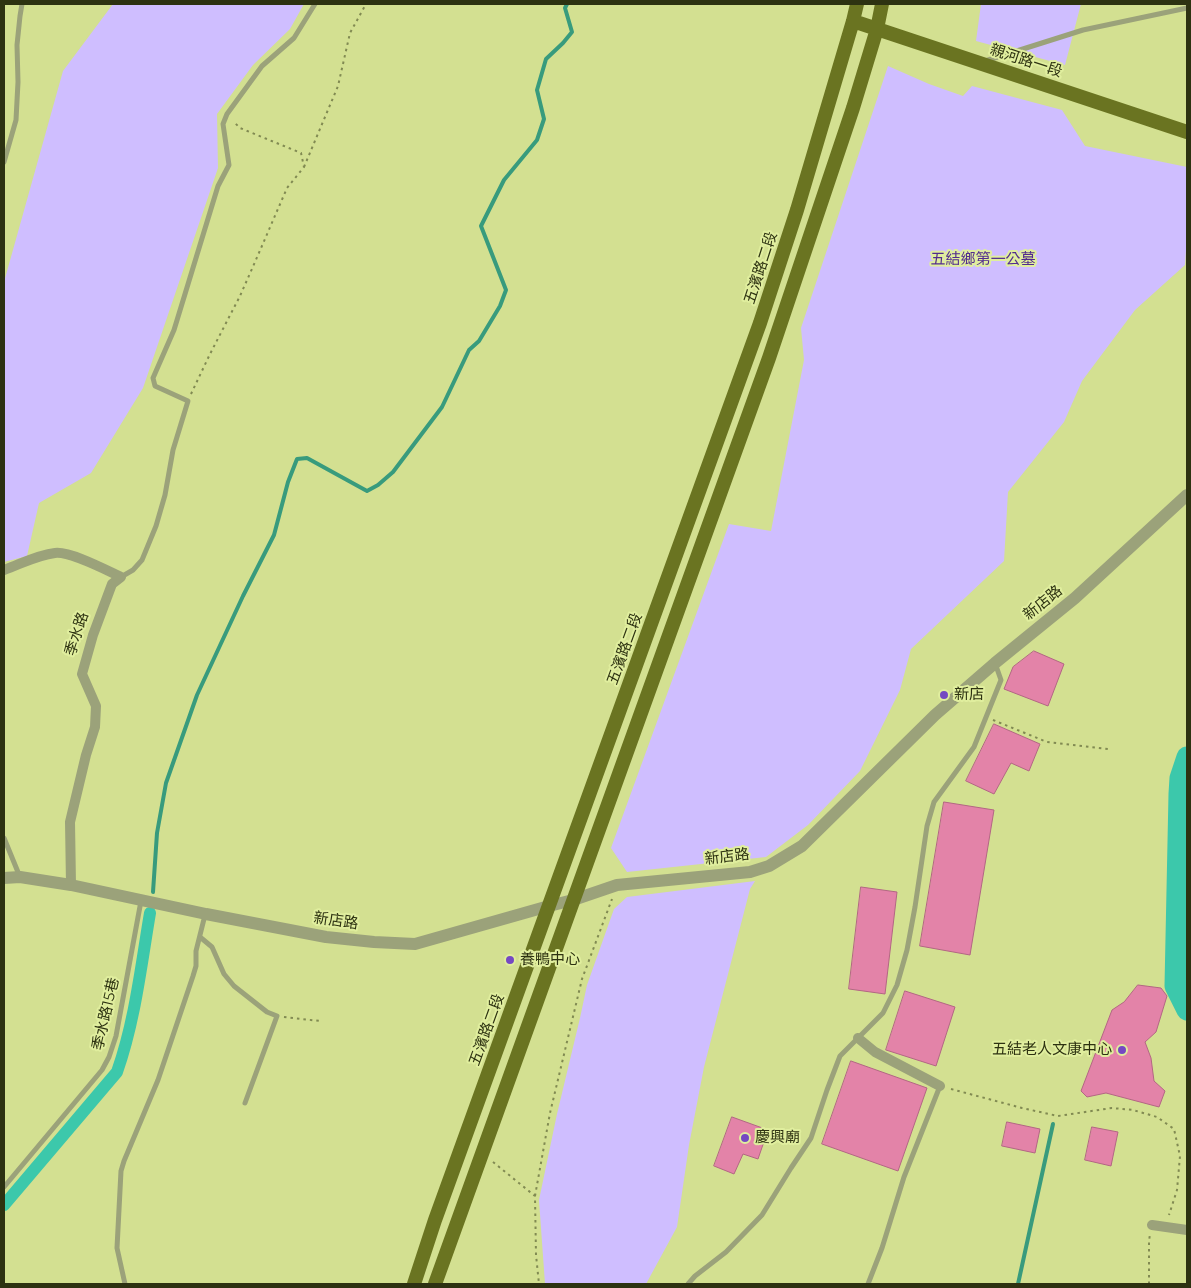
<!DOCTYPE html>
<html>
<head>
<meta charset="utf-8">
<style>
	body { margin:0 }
	#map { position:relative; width:1191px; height:1288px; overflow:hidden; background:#d3e091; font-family:Montserrat,sans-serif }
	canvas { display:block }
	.frame { position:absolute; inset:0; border:5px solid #2d3211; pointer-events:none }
</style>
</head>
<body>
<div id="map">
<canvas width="1191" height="1288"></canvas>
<div class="frame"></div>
</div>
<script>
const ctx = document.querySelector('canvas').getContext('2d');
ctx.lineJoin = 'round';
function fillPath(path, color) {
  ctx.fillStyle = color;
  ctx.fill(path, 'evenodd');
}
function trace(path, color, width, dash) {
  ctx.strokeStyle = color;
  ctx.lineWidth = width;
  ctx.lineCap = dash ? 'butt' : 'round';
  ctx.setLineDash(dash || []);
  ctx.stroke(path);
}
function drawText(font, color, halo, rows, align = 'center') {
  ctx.font = font + ' Montserrat,"Noto Sans TC",sans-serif';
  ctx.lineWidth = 4;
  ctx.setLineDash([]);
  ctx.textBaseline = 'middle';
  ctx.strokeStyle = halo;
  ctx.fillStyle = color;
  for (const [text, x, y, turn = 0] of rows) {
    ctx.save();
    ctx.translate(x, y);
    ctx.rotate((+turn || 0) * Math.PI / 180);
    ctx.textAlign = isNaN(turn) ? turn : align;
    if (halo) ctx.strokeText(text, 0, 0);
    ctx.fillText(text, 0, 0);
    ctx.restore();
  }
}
const green = new Path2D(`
	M113 4H304L290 29 253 65 217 114 218 168 143 388 91 473 39 503 27 556 4 562V282L63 71Z
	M981 4H1081L1065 65 976 41Z
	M888 66 929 84 963 96 972 86 1062 110 1085 146 1187 167V237L1185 265 1135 310 1082 381 1064 422 1008 492 1004 561 911 649 900 690 860 771 808 825 766 857 627 872 611 848 729 524 771 531 804 360 801 328Z
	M755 881 750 889 704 1067 689 1145 677 1227 646 1284H545L539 1200 557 1114 580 1018 587 985 614 909 627 897Z`);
const water = new Path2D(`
	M1187 757V1012L1175 986 1179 794 1180 778Z`);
const stream = new Path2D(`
	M153 892 157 833 166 783 197 695 243 596 274 535 288 482 297 459 307 458 367 491 378 485 393 472 442 407 469 350 479 341 500 306 506 290 481 226 504 180 537 140 544 119 537 90 546 59 563 43 572 32 565 8 567 4
	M1018 1284 1053 1124`);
const canal = new Path2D(`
	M4 1205 117 1072C135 1021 141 966 150 913`);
const river = new Path2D(`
	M1187 757 1180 778 1179 794 1175 986 1187 1010`);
const building = new Path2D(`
	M1034 651 1064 664 1048 706 1004 689 1013 667Z
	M994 724 1040 744 1029 771 1011 763 994 794 966 781Z
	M944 802 994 810 970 955 920 946Z
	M861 887 897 892 885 994 849 989Z
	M1138 985 1161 988 1167 996 1156 1032 1145 1042 1151 1058 1154 1081 1165 1091 1159 1107 1106 1093 1087 1097 1081 1091 1112 1010 1124 1002Z
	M905 991 955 1007 936 1066 886 1050Z
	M851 1061 927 1088 898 1171 822 1144Z
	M732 1117 768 1130 758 1159 743 1154 734 1174 714 1166Z
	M1007 1122 1040 1129 1035 1153 1002 1146Z
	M1092 1127 1118 1132 1111 1166 1085 1160Z`);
const path = new Path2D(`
	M304 167 338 86 350 33 366 4
	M191 394 210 354 240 296 255 262 287 188 304 167 301 153 240 128 234 122
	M993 720 1047 742 1108 749
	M284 1017 320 1021
	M951 1089 1022 1108 1058 1116 1112 1108 1133 1110 1157 1117 1174 1129 1180 1156 1177 1190 1169 1215
	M493 1162 535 1196 536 1255 539 1284
	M535 1196 550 1113 582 979 612 899
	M1149 1284V1241L1150 1234`);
const service = new Path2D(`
	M985 61 1083 30 1187 8
	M4 162 16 120 18 82 17 45 20 16 22 4
	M121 577 133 570 142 560 156 526 165 495 173 450 188 401 155 386 153 378 174 330 218 186 229 165 223 124 227 114 262 66 294 38 315 4
	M4 838 20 877
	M200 937 212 947 224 974 234 986 267 1012 277 1016 245 1103
	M4 1187 102 1070 109 1057 116 1036 141 901
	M125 1284 117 1248 121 1171 124 1161 158 1080 193 976 196 966V951L205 915
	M688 1284 695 1276 726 1252 762 1215 791 1168 811 1138 827 1090 840 1056 883 1013 897 985 907 950 915 907 927 826 934 802 974 747 1001 680 995 663
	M868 1284 882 1248 904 1177 940 1086`);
const minor = new Path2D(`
	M4 570C21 564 37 555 55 553 70 551 106 570 121 577L112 584 93 635 82 674 96 706 95 727 86 755 70 822 71 885
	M858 1038 875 1052 940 1086
	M1152 1225 1187 1230`);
const tertiary = new Path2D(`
	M4 878 20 877 71 885 206 914 326 937 374 942 415 944 549 906 573 900 617 885 750 872 769 866 802 846 935 715 995 663 1075 598 1187 495`);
const primary = new Path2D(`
	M853 21 1187 132
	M414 1284 435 1220 760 323 797 210 853 21 857 4
	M435 1284 769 358 853 108 877 29 882 4`);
const markers = [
	[944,695,5,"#7549c2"],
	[510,960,5,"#7549c2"],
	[1122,1050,5,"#7549c2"],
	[745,1138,5,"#7549c2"]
];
const streetNames = [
	["親河路一段",1026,61,18],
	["五濱路二段",761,268,-72],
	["新店路",1043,603,-39],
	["季水路",77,634,-72],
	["五濱路二段",625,649,-70],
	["新店路",727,857,-7],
	["新店路",336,921,8],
	["季水路15巷",106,1014,-77],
	["五濱路二段",487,1030,-70]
];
const parkNames = [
	["五結鄉第一公墓",983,260]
];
const poiNames = [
	["新店",954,695],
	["養鴨中心",520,960],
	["五結老人文康中心",1112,1050,"right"],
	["慶興廟",755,1138]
];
fillPath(green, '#cfbeff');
fillPath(water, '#3cc8ab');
trace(water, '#389b7d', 1);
trace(stream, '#389b7d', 4);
trace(canal, '#3cc8ab', 12);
trace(river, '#3cc8ab', 21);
fillPath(building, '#e383a8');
trace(building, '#b26683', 1);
trace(path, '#818a52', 2, [2.5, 4]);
trace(service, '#9ba27a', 5);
trace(minor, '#9ba27a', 10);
trace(tertiary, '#9ba27a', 12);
trace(primary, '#6a7421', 14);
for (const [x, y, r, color] of markers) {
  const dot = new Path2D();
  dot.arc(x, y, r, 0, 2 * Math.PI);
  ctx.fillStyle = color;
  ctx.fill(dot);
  trace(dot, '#e0ee9e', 2);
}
drawText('15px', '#2d3211', '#e0ee9e', streetNames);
drawText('15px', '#512b8e', '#e0ee9e', parkNames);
drawText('15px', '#2d3211', '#e0ee9e', poiNames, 'left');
</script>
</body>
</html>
